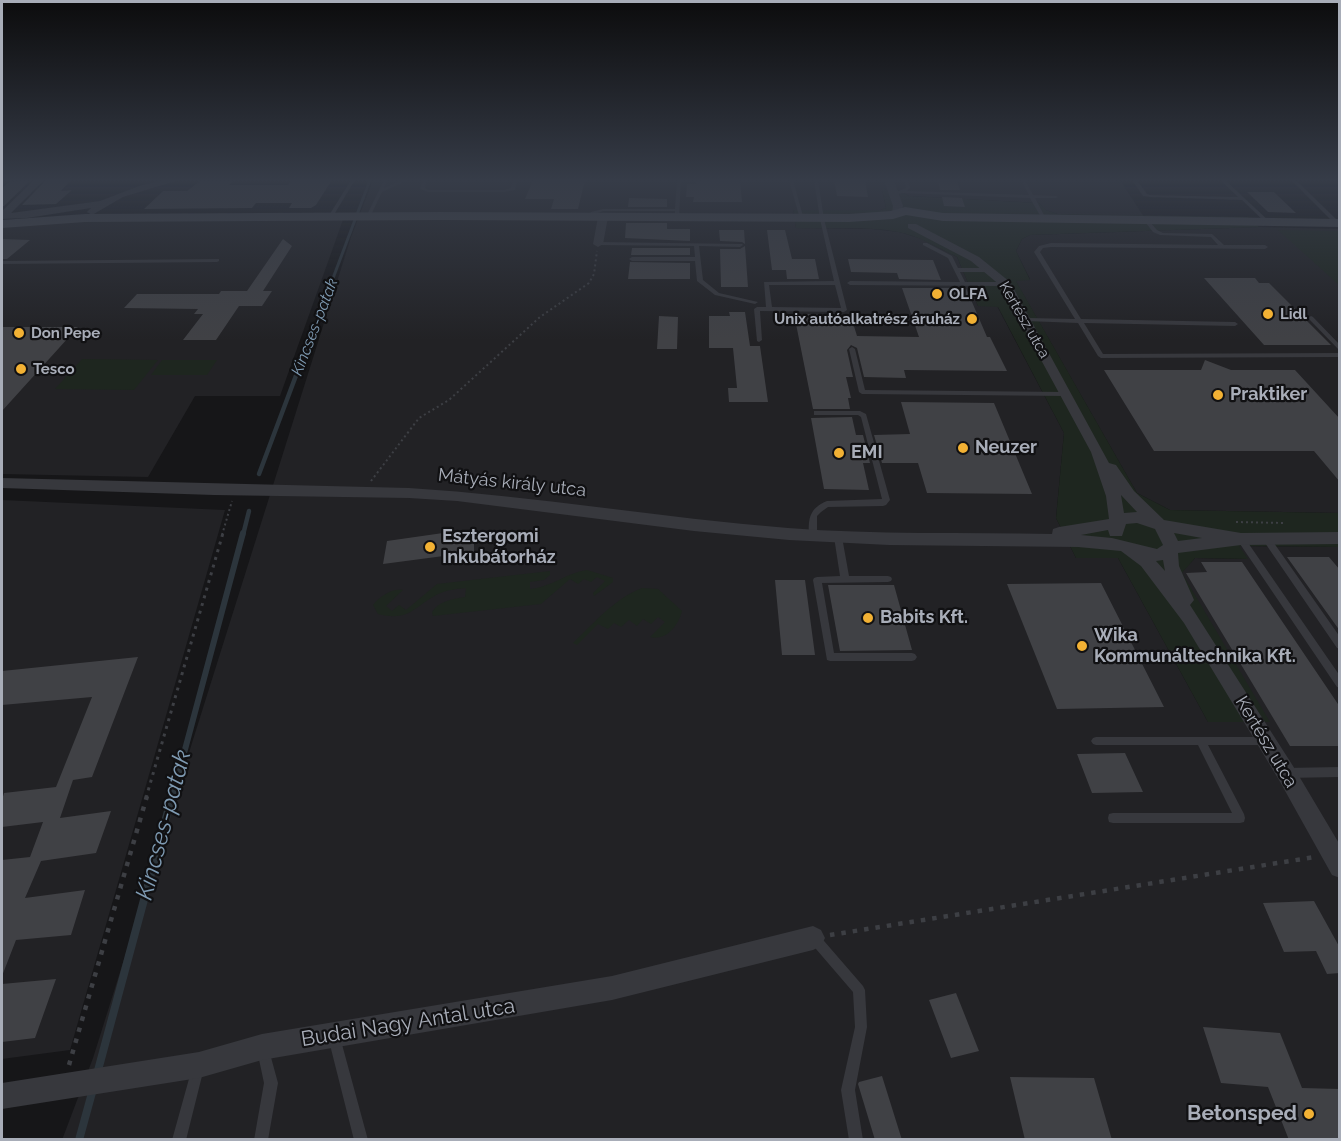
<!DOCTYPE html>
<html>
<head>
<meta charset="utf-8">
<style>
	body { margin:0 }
	#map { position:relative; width:1341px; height:1141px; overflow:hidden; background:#161618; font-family:Raleway,sans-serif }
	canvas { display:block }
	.frame { position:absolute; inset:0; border:3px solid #a8adb8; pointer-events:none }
</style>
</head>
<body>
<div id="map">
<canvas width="1341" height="1141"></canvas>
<div class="frame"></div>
</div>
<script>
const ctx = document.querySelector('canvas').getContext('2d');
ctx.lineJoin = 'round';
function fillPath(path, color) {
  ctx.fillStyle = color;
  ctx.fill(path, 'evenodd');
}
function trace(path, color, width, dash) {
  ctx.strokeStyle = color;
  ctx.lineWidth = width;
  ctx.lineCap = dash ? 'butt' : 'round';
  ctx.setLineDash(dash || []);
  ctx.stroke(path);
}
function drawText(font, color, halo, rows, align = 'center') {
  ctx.font = font + ' Raleway,sans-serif';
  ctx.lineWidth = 4.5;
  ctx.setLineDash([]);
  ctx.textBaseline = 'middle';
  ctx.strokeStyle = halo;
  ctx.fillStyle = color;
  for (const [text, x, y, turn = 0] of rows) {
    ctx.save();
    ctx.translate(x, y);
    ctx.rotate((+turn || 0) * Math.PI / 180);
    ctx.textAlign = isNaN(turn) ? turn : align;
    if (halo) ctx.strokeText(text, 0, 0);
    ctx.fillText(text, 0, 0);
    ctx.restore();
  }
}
const built = new Path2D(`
	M373 180H1120L1144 217 1057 214 1046 210 1039 203 909 196 896 189H882L886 208 881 210H793L796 228 872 229 899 232 922 239 957 257 978 306H997L1064 433 1056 518 1076 558H1118L1208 722 1181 573 1195 558 1247 559 1238 546 1339 547V1139L62 1140 93 1058 351 237Z
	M344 217 280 396H195L148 477 2 474V226L40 222Z
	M1259 227 1339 229V513L1170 510 1137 493 1015 280 1030 279 1016 251 1022 239 1030 235Z
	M2 500 225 510 70 1050 2 1059Z`);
const green = new Path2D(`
	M882 189H896L909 196 1039 203 1046 210 1057 214 1248 217 1259 227 1030 235 1022 239 1016 251 1030 280 1016 281 1137 493 1170 510 1339 513V547L1239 546 1248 559 1195 558 1182 573 1270 722H1208L1118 558H1076L1056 518 1064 433 998 307 978 306 957 257C938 248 919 236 898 232 865 226 829 229 796 228L793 210H881L886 208Z
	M1278 230 1339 231V285Z
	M82 359 158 360 134 390 55 389Z
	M162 360H217L207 375H151Z
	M587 570 613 578V582L594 596 593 593 605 581 597 577 591 582 584 579 578 584 570 579 541 604 433 616 432 612C439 601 452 599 465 597L466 588C456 589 447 590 438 594 413 607 410 622 378 614L373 605C380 596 392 588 403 590L386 606 392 611 399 605 406 610 437 584 550 571V575L544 580 530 582V589C552 587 566 573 587 570Z
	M642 588 658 589 682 611C678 626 667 641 650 637L665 622 658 617 651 624 643 619 637 626 629 620 621 627 614 623 608 629 598 624 577 645 573 643C595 622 614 599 642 588Z`);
const streamFar3 = new Path2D(`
	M312 334 370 180`);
const streamFar2 = new Path2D(`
	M259 474 312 333
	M243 535 249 511`);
const streamFar1 = new Path2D(`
	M172 798 243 533`);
const stream = new Path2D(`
	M97 1074 172 796
	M79 1140 93 1089`);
const building = new Path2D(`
	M46 180H71L61 191 72 190 56 204 22 205Z
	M292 180H332L316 205 311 208H289L292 203H256L252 208 144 209 163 191H187L200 181H233L229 185H288Z
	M533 180H585L578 209H551L554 199H525Z
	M726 180H740L742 202H693L694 197H686L687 184H696V181Z
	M834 180H865L868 197 837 196Z
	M938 180H957L960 190H940Z
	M30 181 4 206H2V188L9 182Z
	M1247 192H1274L1296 213 1268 212Z
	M942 197 962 198 965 207 944 206Z
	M629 198 667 199V207H628Z
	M626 223H667V229H690V241L625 238Z
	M719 230H744L745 244 742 242 720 241Z
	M767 230H785L792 259H815L819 279H787L786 270H772Z
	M2 239 30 240 7 259H2Z
	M283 239 292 246 263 291H272L262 306H239L216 340H183L203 314H194L198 309 124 308 137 294H219L221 291H247Z
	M745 246 748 287H721L720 249H740Z
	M632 248H690V255H631Z
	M848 259 933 260 941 280 899 279 897 273 851 272Z
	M630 262 690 263V279H628Z
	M1204 278H1255L1259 283H1269L1331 345H1264Z
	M902 288H966L987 337H990L1007 371 904 370 906 378 864 377 857 348 851 345 847 350 853 377H846L851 398H848L850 409H813L794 314H826L828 320H832L833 323H853L857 336 919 337Z
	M729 312H745L750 346H760L768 402H729L728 388H737L733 348H709V316H730Z
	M659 316 678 317 677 349H657Z
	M2 327H78L2 411Z
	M1205 360 1231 370H1295L1340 419V482L1314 451H1154L1104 370H1201Z
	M901 402 994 403 1032 494 927 493 918 463H882L874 435 910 434Z
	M852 417 856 435H863L870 463H863L869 490 824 489 811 418Z
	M443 533 474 539V552L383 564 387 541Z
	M1287 557H1329L1340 570V631Z
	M1201 562H1242L1340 707V746H1290L1186 573 1207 572Z
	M775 580H805L815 655H782Z
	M1101 583 1164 707 1057 709 1007 584Z
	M828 585H894L912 650 840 651Z
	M138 657 92 777 73 780 60 818 111 811 96 853 41 861 25 898 85 890 71 935 16 940 2 976V860L30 857 43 822 2 827V800L4 793 56 787 92 697 2 705V671Z
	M1125 753 1143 792 1092 793 1077 754Z
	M1314 901 1340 948V973L1327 974 1316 951 1284 952 1263 903Z
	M56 979 35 1038 2 1042V984Z
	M956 993 979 1051 951 1058 929 1000Z
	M1203 1027 1280 1033 1302 1088 1340 1089V1140H1289L1268 1087 1221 1083Z
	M882 1076 902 1140H875L858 1084 859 1082Z
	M1010 1077 1094 1078 1112 1140H1025Z`);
const pathFar2 = new Path2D(`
	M371 481 419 418 449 400 540 317 589 283 594 274 597 251
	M1236 522 1284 523
	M222 535 232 501`);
const pathFar1 = new Path2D(`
	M146 798 223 533`);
const path = new Path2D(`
	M830 935 1315 857
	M69 1065 147 796`);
const lane = new Path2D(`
	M351 180H355L332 218H328V217Z
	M384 180H388L384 188 402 180H408L382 192 370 217 366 218V217Z
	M423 180H427L425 188 428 190H504L511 188 513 180H517L515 190 504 192H428L420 189Z
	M677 180H681L679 217H675V211H603L595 214 592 218 588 217 591 212 603 209H675Z
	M789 180H793L804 220 800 219Z
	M814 180H818L824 219 847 310 844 312 760 311 762 340 759 342 757 341 754 309 757 307H766L764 282 834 281 820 219ZM769 285H835L841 308 772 307Z
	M904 180H908L910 188 907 191 1029 195 1021 180H1025L1033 195 1056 196 1058 197 1056 198H1035L1046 219 1044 220 1042 219 1030 198 902 193 891 196V194L906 188Z
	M1132 180H1137L1147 194 1150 195 1238 197 1220 180H1225L1270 222 1266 223 1242 200 1150 197 1143 196Z
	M1291 180H1296L1339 222V224H1335Z
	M1149 221 1157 230 1163 233 1212 234 1224 245H1265L1268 247 1265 249 1051 247 1043 248 1040 252 1081 319 1235 322 1238 324 1235 326 1084 323 1103 354 1340 353V357L1101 358 1098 356 1078 323 1026 321 1025 320 1028 318 1075 319 1034 252 1039 246 1051 243 1218 245 1211 237 1160 235 1153 232 1146 223Z
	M598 242 742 244 743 245 740 247 699 246 703 280 719 293 758 302 755 304 715 295 697 281 695 261H632L629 259 632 257H695L694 246 596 245 595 244Z
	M923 243H927L952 256 958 268H991L994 270 991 272H960L965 282H1006L1009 284 1006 286 850 285 847 283 850 281 960 282 948 258 923 245Z
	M219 259V261L217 262 2 264V261Z
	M1311 316 1313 317 1340 345V351L1309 319 1308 318Z
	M852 347 855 349 865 390 1065 392 1068 394 1065 396 862 394 859 392 849 349Z
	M814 411H860L866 414 890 500 886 505 883 506 828 507 821 512 817 516V535L813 538 809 535C808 518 810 508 827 501L882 499 861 417 858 415H814Z
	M838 534 842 537 849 576H888L891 577 892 579 891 581 888 582 822 583 834 653H912L915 654 917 657 915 660 912 661H830L827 660 813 580 814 578 817 577 840 576 834 537Z
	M1266 535 1269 536 1340 637V649L1337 648 1263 540 1262 538 1263 536Z
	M1241 536 1244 537 1340 676V688L1337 687 1238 541 1237 539 1238 537Z
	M1096 737H1266L1269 738 1271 741 1269 744 1266 745H1208L1244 814 1245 818 1244 822 1240 823H1113L1109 822 1108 818 1109 814 1113 813H1232L1198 745H1096L1093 744 1091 741 1093 738Z
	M1340 767V777L1286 778 1282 776 1281 773 1282 770 1286 768Z
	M814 932 818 934 863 986 865 990 867 1027 855 1090 863 1140H849L841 1090 855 1027 853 992 810 942 808 938 810 934Z
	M334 1031 338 1033 340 1037 368 1140H354L328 1037 330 1033Z
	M263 1044 267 1046 269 1050 278 1083 268 1140H254L264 1083 257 1050 259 1046Z
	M198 1062 203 1063 204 1068 186 1140H172L192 1068 193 1063Z`);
const street = new Path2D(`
	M34 180H44L11 213 100 201 139 186 163 180H179L123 197 92 215 87 212 91 208 27 218 2 219V211Z
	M884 180H894L903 206 900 214 892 212 893 206Z
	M603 214 608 217 603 244 598 247 593 244 598 217Z
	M908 224H916L979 257 1010 282 1109 463 1116 465 1134 491 1164 520 1241 533 1340 532V544L1241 545 1178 553 1179 566 1194 600 1190 605 1293 766 1340 845V878L1332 875 1279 780 1184 623 1141 566 1121 551 1078 547 889 545 789 540 694 531 457 501 409 498 214 495 2 488V478L409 488C536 496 662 518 788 528 876 535 964 532 1052 534L1053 529 1059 527 1109 519 1106 496 1091 452 1001 286 971 261 908 228ZM1121 495 1137 512 1124 513ZM1137 523 1155 529 1163 545 1157 549 1112 538 1081 535 1108 530 1110 536H1122L1126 524ZM1174 533 1202 538 1178 541ZM1163 560 1165 571 1156 561Z
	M813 926 821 930 825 938 821 946 813 950 612 1000 262 1060 199 1078 2 1109V1083L199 1052 262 1034 612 976Z`);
const secondary = new Path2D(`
	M905 207 943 213 1340 219V227L943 221 906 215 893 219 849 222 440 220 85 222 2 228V220L85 214 440 212 849 214 891 211Z`);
const markers = [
	[937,294,6,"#f2b134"],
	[1268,314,6,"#f2b134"],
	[972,319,6,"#f2b134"],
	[19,333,6,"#f2b134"],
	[21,369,6,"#f2b134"],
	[1218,395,6,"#f2b134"],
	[963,448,6,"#f2b134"],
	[839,453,6,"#f2b134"],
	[430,547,6,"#f2b134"],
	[868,618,6,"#f2b134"],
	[1082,646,6,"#f2b134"],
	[1309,1114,6,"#f2b134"]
];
const farPoinames = [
	["OLFA",949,294],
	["Lidl",1280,314],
	["Unix autóalkatrész áruház",960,319,"right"],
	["Don Pepe",31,333],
	["Tesco",33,369]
];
const farStreetnames = [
	["Kertész utca",1024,320,60]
];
const farWaternames = [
	["Kincses-patak",315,327,-69]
];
const poiNames = [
	["Praktiker",1230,395],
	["Neuzer",975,448],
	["EMI",851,453],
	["Esztergomi",442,537],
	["Inkubátorház",442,558],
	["Babits Kft.",880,618],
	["Wika",1094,636],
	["Kommunáltechnika Kft.",1094,657]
];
const streetNames = [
	["Mátyás király utca",512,483,6],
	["Kertész utca",1266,742,59]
];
const nearStreetnames = [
	["Budai Nagy Antal utca",408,1023,-9]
];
const nearPoinames = [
	["Betonsped",1297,1114]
];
const nearWaternames = [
	["Kincses-patak",164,825,-75]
];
fillPath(built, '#222225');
fillPath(green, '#1e261f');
trace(streamFar3, '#2c353c', 3);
trace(streamFar2, '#2c353c', 4.5);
trace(streamFar1, '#2c353c', 6);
trace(stream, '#2c353c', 8);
fillPath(building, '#404145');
trace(pathFar2, '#3d3f44', 2, [2, 3]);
trace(pathFar1, '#3d3f44', 3, [3, 5]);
trace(path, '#3d3f44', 4.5, [4.5, 7]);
fillPath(lane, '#37383d');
fillPath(street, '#37383d');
fillPath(secondary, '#45474d');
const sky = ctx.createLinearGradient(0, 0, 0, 340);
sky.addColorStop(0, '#0c0c0d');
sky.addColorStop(0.53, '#363c48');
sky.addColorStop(1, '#363c4800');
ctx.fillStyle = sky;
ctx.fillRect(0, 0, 1341, 340);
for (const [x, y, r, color] of markers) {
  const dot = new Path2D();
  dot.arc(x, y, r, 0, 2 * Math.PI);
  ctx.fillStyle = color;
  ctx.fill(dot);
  trace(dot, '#111113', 2);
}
drawText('bold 15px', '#a8adb8', '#111113', farPoinames, 'left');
drawText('15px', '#a8adb8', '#111113', farStreetnames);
drawText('italic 16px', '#7f9bb3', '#111113', farWaternames);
drawText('bold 18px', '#a8adb8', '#111113', poiNames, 'left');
drawText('18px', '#a8adb8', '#111113', streetNames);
drawText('21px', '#a8adb8', '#111113', nearStreetnames);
drawText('bold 21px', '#a8adb8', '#111113', nearPoinames, 'right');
drawText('italic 24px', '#7f9bb3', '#111113', nearWaternames);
</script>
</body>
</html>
